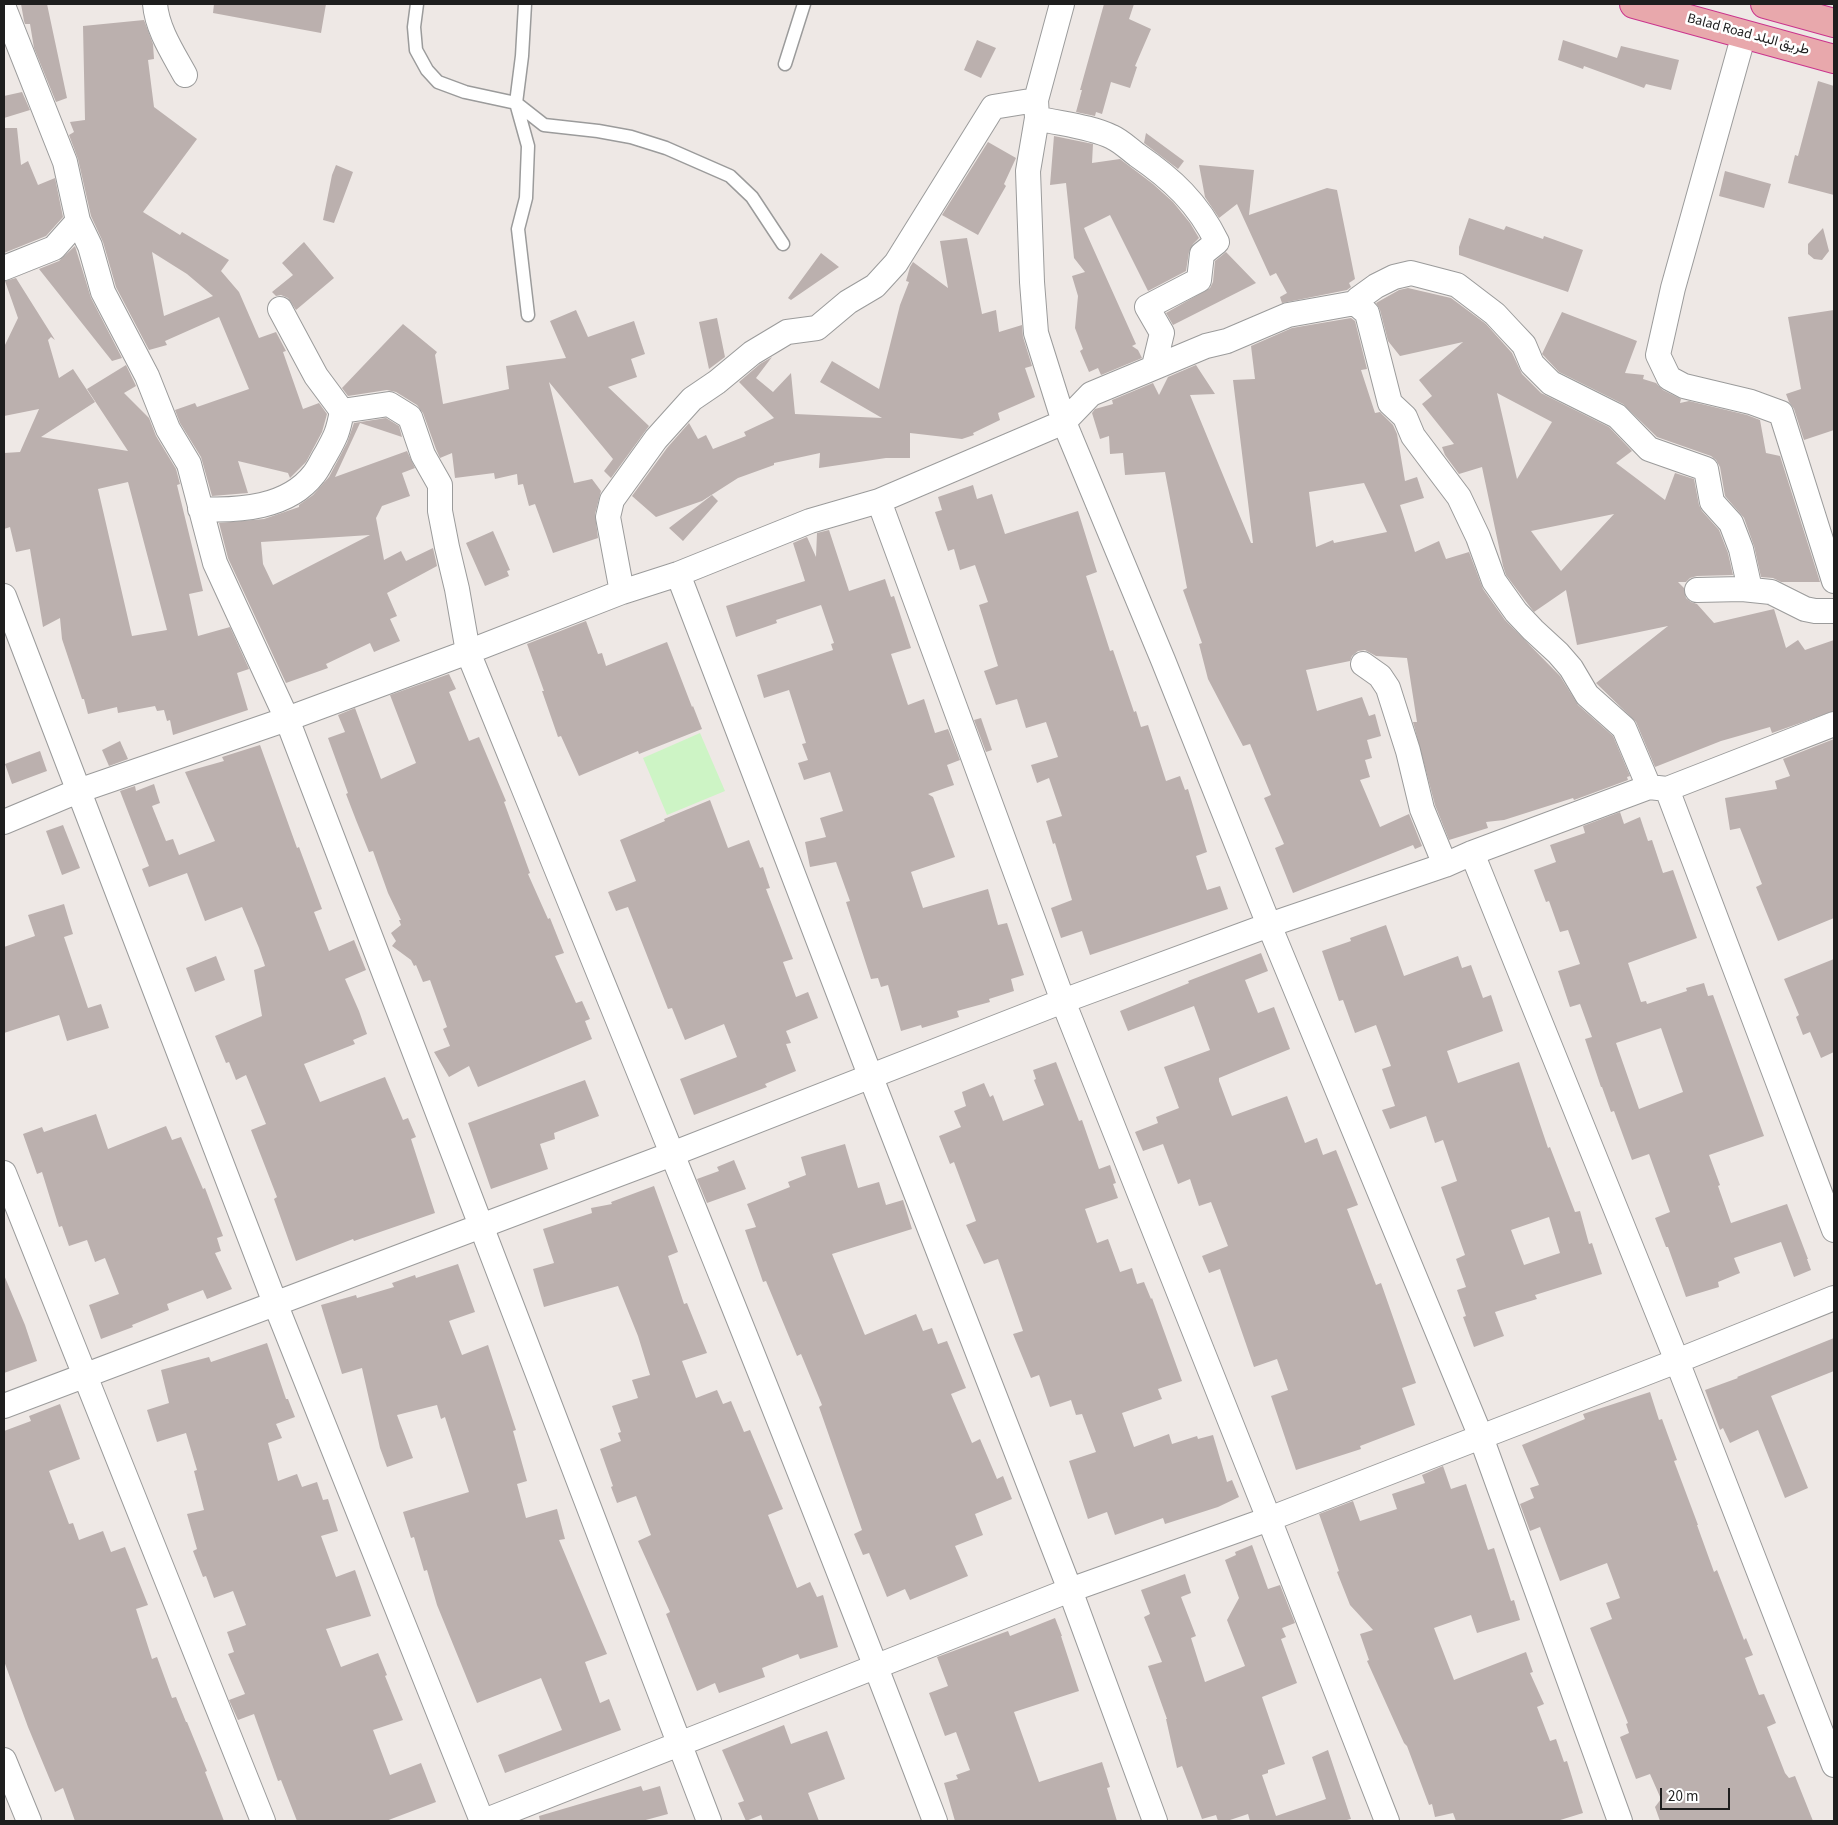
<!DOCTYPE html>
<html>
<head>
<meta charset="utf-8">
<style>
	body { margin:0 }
	#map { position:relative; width:1838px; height:1825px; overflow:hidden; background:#eee8e5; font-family:"Source Sans 3",sans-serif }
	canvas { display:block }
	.frame { position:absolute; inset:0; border:5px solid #1e1e1e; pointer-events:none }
	.scale { position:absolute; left:1660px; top:1788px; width:70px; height:22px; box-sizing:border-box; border:2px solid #1e1e1e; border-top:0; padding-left:6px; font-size:15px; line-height:18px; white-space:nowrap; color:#1e1e1e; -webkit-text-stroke:4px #fff; paint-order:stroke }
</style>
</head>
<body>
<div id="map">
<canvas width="1838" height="1825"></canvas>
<div class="frame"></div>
<div class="scale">20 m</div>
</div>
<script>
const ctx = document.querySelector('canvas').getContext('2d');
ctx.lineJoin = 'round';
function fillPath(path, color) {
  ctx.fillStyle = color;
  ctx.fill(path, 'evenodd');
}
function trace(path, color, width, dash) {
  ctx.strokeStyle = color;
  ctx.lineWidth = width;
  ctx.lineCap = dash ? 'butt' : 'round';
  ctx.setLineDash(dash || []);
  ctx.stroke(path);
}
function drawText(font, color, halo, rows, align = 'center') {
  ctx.font = font + ' "Source Sans 3",Vazirmatn,sans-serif';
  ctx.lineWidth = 5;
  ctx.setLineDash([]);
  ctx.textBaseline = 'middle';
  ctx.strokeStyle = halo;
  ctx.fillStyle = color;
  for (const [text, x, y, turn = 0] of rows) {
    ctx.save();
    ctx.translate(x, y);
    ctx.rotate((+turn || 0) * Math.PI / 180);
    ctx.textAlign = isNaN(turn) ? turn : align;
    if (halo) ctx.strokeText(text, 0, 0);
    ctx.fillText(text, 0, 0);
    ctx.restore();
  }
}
const park = new Path2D(`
	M700 733 725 791 667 815 643 758Z`);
const building = new Path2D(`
	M21 4H47L67 98 56 102 34 48 30 24H25L24 21Z
	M214 4H326L321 33 213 13Z
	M1104 4H1134L1129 19 1151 29 1135 66 1137 67 1130 88 1111 82 1102 114 1096 112 1095 116 1076 112 1082 90H1080Z
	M144 20 153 44 154 59 148 60 154 107 197 139 143 212 180 235 182 232 229 260 221 271 239 292 259 338 276 332 286 351 283 352 303 409 319 403 327 414 322 432 306 462 290 478 288 473 238 461 248 493 212 496 201 457 180 423 175 410 195 403 197 407 249 389 219 317 165 341 167 345 149 350 116 287 103 242 91 216 78 159 69 135 74 132 70 122 85 120 83 26ZM152 252 187 274 213 296 164 316Z
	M977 40 996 48 981 78 964 70Z
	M1563 40 1617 58 1621 46 1679 60 1671 90 1646 84 1644 88 1584 66 1583 69 1558 60Z
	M1818 81 1834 86V195L1788 183 1795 155 1798 156Z
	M22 92 30 110 4 118V96Z
	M4 128H17L21 165 28 161 38 185 55 178 63 217 46 236 4 253Z
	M1146 133 1184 161 1178 169 1144 143Z
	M1054 136 1093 144 1092 163 1120 159 1153 184 1173 202 1190 223 1199 238 1193 244 1189 252 1186 271 1148 291 1110 215 1084 228 1136 344 1132 346 1138 350 1142 358 1101 375 1098 368 1089 372 1080 351 1083 349 1075 328 1078 296 1072 276 1085 272 1074 258 1066 183 1050 185Z
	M988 142 1016 158 1004 184 1006 186 978 235 942 215Z
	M336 165 353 172 334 223 323 220 332 175Z
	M1199 165 1254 170 1249 215 1327 188 1337 190 1355 279 1349 283 1351 287 1347 290 1282 303 1280 297 1287 293 1276 273 1270 276 1237 204 1219 218 1205 197Z
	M1725 171 1771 184 1764 208 1719 196Z
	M1469 218 1504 230 1506 226 1543 239 1544 236 1583 250 1568 292 1459 255V247Z
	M1823 228 1829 251 1822 260 1814 259 1808 254V244Z
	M967 238 982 314 996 310 999 332 1022 325 1023 337 1032 366 1025 368 1035 397 998 413 1000 420 973 433 974 435 962 439 910 433V458H886L819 468 820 453 774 463V465L738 478 702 501 656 517 632 496 667 448 689 423 698 439 706 435 713 449 746 436 744 432 774 418 739 382 760 364 772 357 756 378 773 392 791 373 795 414 882 418 820 382 832 361 879 389 900 305 909 282 906 281 910 267 913 262 948 288 940 241Z
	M304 242 334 278 296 310 288 298 281 295 276 296 272 292 293 275 282 263Z
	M75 246 91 298 122 358 112 361 39 269 59 261Z
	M1226 252 1256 283 1173 325 1166 313 1210 288 1213 282 1215 261Z
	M821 253 839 267 791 300 788 298Z
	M16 278 55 340 51 337 48 340 59 378 73 369 95 402 41 437 128 451 87 389 126 365 136 386 124 393 149 418 156 436 176 469 180 484 177 485 203 591 189 594 198 636 230 627 249 669 237 673 248 710 173 735 170 720 167 721 164 710 157 711 155 706 118 713 117 707 88 714 84 699H82L62 639 60 618 43 627 30 549 16 552 10 527 4 529V453L20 452 39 409 4 416V347L18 318 5 281ZM128 482 167 630 132 636 98 489Z
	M1408 288 1451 298 1486 324 1512 353 1522 374 1541 393 1609 427 1632 451 1616 463 1665 500 1675 473 1694 479 1699 505 1702 511 1719 530 1728 553 1733 575 1697 576 1690 578 1686 582H1678L1684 588 1686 598 1691 602 1697 604 1714 623 1774 609 1786 648 1798 640 1805 650 1834 640V711L1772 733 1770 727 1721 741 1655 767 1636 722 1596 683 1668 626 1577 645 1566 590 1534 612 1527 603 1506 575 1503 566 1482 467 1459 474 1445 455 1442 447 1454 444 1422 404 1432 396 1419 380 1463 342 1400 356 1388 341 1380 310 1376 303 1399 290ZM1497 393 1552 422 1517 479ZM1614 514 1561 571 1531 531Z
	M576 310 588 337 634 321 645 354 631 359 637 377 608 387 649 426 611 478 604 471 613 459 549 382 574 483 592 479 601 491 595 514 598 538 553 553 535 504 529 506 523 484 518 485 517 474 495 479 494 473 455 478 452 453 440 458 436 449 423 413 417 405 396 392 387 390 348 396 342 388 403 324 437 352 435 355 443 404 509 389 506 366 566 358 550 321Z
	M1834 310V430L1804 440 1794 409 1789 402 1786 394 1801 389 1788 317Z
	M1562 312 1637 341 1625 373 1644 375 1643 379 1656 383 1663 390 1681 399 1680 403 1689 401 1747 415 1760 420 1766 453 1780 456 1820 582H1781L1773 578 1761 577 1754 546 1744 518 1725 496 1720 467 1716 460 1711 456 1657 437 1623 404 1559 372 1544 356 1542 354Z
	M717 318 725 357 709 369 699 322Z
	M1351 318 1355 321 1367 369 1361 370 1375 413 1380 412 1393 425 1397 434 1405 481 1417 477 1424 498 1400 505 1415 552 1439 541 1446 559 1469 552 1483 589 1505 620 1560 676 1578 705 1613 736 1630 776 1627 777 1628 780 1574 800 1573 798 1504 820 1486 822 1488 828 1449 840 1435 805 1413 722H1417L1407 658 1376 656 1365 650 1358 651 1352 656 1350 661 1306 670 1317 711 1362 697 1369 716 1375 714 1381 736 1367 740 1372 758 1365 760 1370 777 1360 780 1380 827 1409 814 1422 846 1415 849 1413 845 1293 893 1275 848 1284 844 1264 798 1271 795 1250 744 1243 746 1208 679 1199 644 1202 643 1183 590 1187 588 1165 472 1125 475 1123 453 1110 454 1109 436 1100 439 1092 413 1095 409 1113 404 1112 400 1153 383 1159 395 1168 377 1196 365 1215 394 1190 395 1251 543H1253L1233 380 1255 379 1251 346 1292 328ZM1364 483 1387 532 1334 543 1333 540 1316 547 1309 492Z
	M386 418 399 426 402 437 360 423 335 477 407 451 415 468 402 473 410 496 382 506 376 518 384 560 401 551 406 561 433 548 437 566 387 593 397 616 390 619 400 641 374 652 370 643 326 664 328 668 286 683 228 558 219 523 264 519 299 507V505L313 495 329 477 347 443 354 423ZM370 535 273 585 263 564 261 542Z
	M973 485 977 499 992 494 1005 534 1078 511 1097 572 1086 576 1110 651 1113 650 1134 712 1136 711 1141 727 1148 725 1166 781 1180 776 1185 790 1188 789 1207 852 1196 856 1207 890 1220 886 1228 909 1090 955 1082 931 1061 938 1051 908 1072 900 1055 843 1053 844 1046 821 1062 816 1049 778 1037 783 1031 765 1058 757 1046 722 1026 728 1017 699 996 705 984 671 998 666 979 605 988 602 975 565 960 570 954 549 948 551 935 512 942 510 938 497Z
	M712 495 718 501 683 541 669 528Z
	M829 530 849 591 885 579 891 597 894 596 899 611 911 648 891 654 908 705 924 699 935 733 948 729 960 760 947 765 954 785 928 794 933 797 955 857 911 872 923 908 988 889 998 925 1007 923 1024 975 1011 979 1014 991 989 999 990 1002 957 1011 959 1017 922 1028 921 1025 901 1031 888 985 881 987 878 978 871 979 846 902 850 901 836 862 810 867 805 842 826 837 820 818 843 811 830 772 804 780 798 763 808 760 802 744 806 743 789 690 764 698 757 675 833 650 831 644 834 643 821 605 776 620 777 623 736 637 726 606 805 581 793 543 807 537 816 557 817 533Z
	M493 531 510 570 507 571 509 576 485 586 466 543Z
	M586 621 598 654 602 653 606 666 667 642 692 707 693 706 702 729 639 754 638 751 579 776 561 736 558 737 542 691H544L527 644Z
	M449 674 456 689 449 692 469 741 479 737 506 801 504 802 530 873 528 874 548 919 550 918 564 953 555 956 576 1003 582 1001 590 1019 585 1021 592 1039 478 1087 469 1066 449 1077 434 1052 450 1046 443 1029 447 1027 430 980 423 982 416 965 414 966 411 960 392 946 396 941 391 933 401 925 399 920H401L388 893 373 851 369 852 356 820 346 794 348 793 328 738 345 732 338 715 355 708 381 779 416 763 390 695Z
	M981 718 992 750 986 752 974 720Z
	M1834 739V918L1778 941 1756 887 1762 884 1740 828 1730 830 1725 798 1777 789 1775 781 1790 776 1783 759Z
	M120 741 128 759 109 766 102 750Z
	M260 745 297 848 299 847 322 909 314 912 329 951 354 940 366 970 345 979 359 1011 367 1034 353 1040 355 1044 304 1064 320 1102 385 1077 403 1120 408 1118 416 1137 411 1139 435 1213 354 1241 353 1239 296 1261 274 1199 277 1197 251 1130 266 1124 246 1075 236 1080 229 1062 226 1063 215 1036 262 1016 254 970 265 966 259 948 242 907 205 921 187 873 149 887 142 869 149 866 120 791 135 786 136 791 154 784 160 803 152 806 166 841 173 839 179 855 215 841 185 772 224 761 222 757Z
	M40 751 47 771 12 784 5 764Z
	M710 800 728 848 749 840 760 868 763 867 770 888 766 889 793 959 783 962 796 997 808 992 818 1018 786 1031 791 1043 786 1044 796 1071 765 1084 767 1087 694 1115 680 1079 737 1057 724 1024 685 1040 672 1008 668 1009 628 907 616 911 608 892 636 881 620 840 665 821 664 819Z
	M1620 812 1624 824 1640 817 1648 841 1652 840 1663 873 1673 870 1697 938 1628 963 1641 1002 1646 1001 1647 1004 1687 991 1686 988 1704 983 1708 996 1713 995 1764 1136 1709 1155 1720 1185 1718 1186 1731 1223 1787 1204 1808 1259H1807L1811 1270 1794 1277 1781 1242 1734 1258 1740 1273 1718 1282 1719 1287 1686 1297 1668 1247H1666L1655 1218 1670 1212 1649 1154 1632 1160 1614 1111 1611 1112 1602 1087H1601L1585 1039 1592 1037 1580 1004 1570 1007 1558 971 1580 964 1568 930 1560 932 1549 901 1546 902 1534 870 1556 862 1550 845 1585 833 1583 826ZM1661 1028 1683 1092 1639 1109 1616 1043Z
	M63 825 80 868 62 875 46 831Z
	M64 904 73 934 64 937 88 1008 101 1004 109 1028 67 1041 59 1015 4 1033V947L35 936 28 915Z
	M1386 925 1404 976 1458 956 1462 968 1471 965 1483 998 1491 995 1503 1031 1447 1051 1458 1083 1519 1062 1548 1148 1550 1147 1575 1212 1580 1211 1589 1244 1592 1243 1602 1274 1535 1295 1537 1299 1495 1312 1504 1336 1474 1347 1463 1317 1466 1316 1457 1290 1466 1287 1456 1259 1465 1255 1441 1187 1457 1181 1443 1140 1435 1143 1426 1116 1390 1129 1382 1110 1395 1106 1382 1069 1391 1066 1376 1025 1355 1033 1343 1000 1339 1001 1322 951 1351 941 1350 938ZM1549 1217 1560 1253 1524 1265 1511 1230Z
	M1261 953 1268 971 1245 980 1258 1013 1274 1007 1290 1049 1219 1078V1081L1232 1116 1287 1096 1305 1143 1317 1138 1323 1155 1336 1150 1358 1205 1347 1209 1376 1285 1381 1283 1416 1383 1402 1388 1415 1425 1360 1446 1361 1449 1296 1470 1271 1396 1288 1390 1277 1359 1254 1367 1220 1269 1209 1273 1202 1256 1228 1246 1211 1202 1199 1206 1190 1179 1178 1184 1163 1144 1143 1151 1135 1132 1158 1123 1156 1117 1179 1108 1164 1067 1210 1050 1194 1006 1128 1031 1120 1011 1189 983 1188 981Z
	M216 956 225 980 195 992 186 968Z
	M1834 959V1052L1821 1058 1810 1032 1803 1035 1796 1017 1799 1015 1784 979Z
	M1056 1062 1079 1121 1082 1120 1099 1169 1110 1165 1116 1183 1113 1184 1118 1198 1085 1209 1097 1243 1108 1239 1120 1272 1132 1268 1137 1284 1144 1282 1151 1299 1152 1298 1182 1381 1158 1389 1162 1399 1122 1413 1134 1447 1169 1434 1172 1444 1197 1436 1198 1439 1213 1435 1227 1482 1232 1480 1239 1497 1218 1507 1165 1524 1163 1518 1115 1535 1107 1512 1088 1519 1069 1461 1096 1452 1082 1414 1076 1415 1071 1400 1050 1407 1039 1375 1031 1378 1013 1334 1023 1331 998 1259 984 1264 966 1225 976 1221 954 1162 950 1164 939 1136 961 1127 954 1111 966 1106 962 1092 984 1083 990 1097 993 1095 1003 1121 1044 1105 1034 1080 1036 1079 1033 1070Z
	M585 1080 599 1116 554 1133 555 1139 540 1144 548 1169 491 1189 468 1123Z
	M96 1114 108 1149 166 1126 172 1140 181 1137 203 1189 205 1188 223 1236 217 1238 221 1251 215 1253 232 1289 207 1299 203 1290 167 1304 169 1310 132 1325 133 1327 101 1339 89 1305 119 1294 105 1258 95 1262 87 1240 69 1246 62 1226 59 1227 42 1172 37 1174 23 1134 42 1127 44 1132Z
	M845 1144 858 1188 879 1182 886 1205 903 1200 912 1229 832 1254 864 1333 865 1335 916 1314 923 1331 932 1328 938 1344 947 1341 966 1388 951 1394 972 1443 980 1439 997 1479 1003 1476 1012 1499 975 1514 983 1535 955 1546 968 1576 910 1600 905 1589 887 1597 869 1553 863 1555 854 1534 862 1530 819 1407 822 1405 801 1354 797 1356 766 1281 763 1282 745 1230 756 1227 747 1204 790 1187 788 1182 806 1175 801 1157Z
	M734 1160 746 1189 707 1203 697 1179 719 1171 717 1167Z
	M654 1186 678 1252 668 1256 684 1304 687 1303 707 1353 682 1361 696 1398 717 1390 723 1404 731 1401 744 1432 750 1430 783 1509 768 1515 797 1588 810 1582 817 1597 823 1595 838 1647 800 1659 798 1654 762 1668 765 1677 719 1693 715 1683 697 1691 666 1614 670 1612 638 1541 651 1535 636 1496 617 1503 611 1487 613 1486 600 1449 621 1441 618 1433 621 1432 612 1406 638 1398 632 1380 650 1375 638 1336 618 1286 544 1307 533 1269 554 1263 543 1229 592 1213 591 1208 612 1204 611 1202Z
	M458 1264 475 1312 449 1321 462 1355 488 1345 516 1430 513 1431 527 1481 517 1484 526 1518 557 1509 565 1539 559 1540 607 1654 585 1662 600 1703 609 1699 621 1730 505 1773 498 1755 562 1730 541 1678 477 1703 437 1605 427 1570 424 1571 414 1537 411 1538 403 1512 469 1492 445 1417 441 1419 437 1405 397 1415 413 1458 387 1467 380 1448 362 1368 342 1374 321 1305 356 1295 357 1298 394 1287 392 1283 415 1275 416 1278Z
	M4 1275 25 1325 37 1361 4 1373Z
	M1834 1338V1371L1771 1396 1808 1488 1785 1498 1758 1430 1730 1443 1723 1428 1720 1430 1705 1390 1738 1378 1737 1377Z
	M267 1343 286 1399H288L295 1417 276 1424 282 1438 268 1443 278 1481 297 1474 302 1487 317 1482 323 1500 328 1499 338 1531 321 1536 336 1577 355 1570 371 1616 326 1629 341 1667 378 1653 387 1675 385 1676 403 1720 373 1730 390 1775 421 1763 436 1802 386 1821H297L281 1780 278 1781 254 1714 238 1720 229 1700 245 1694 228 1654 234 1652 227 1632 246 1625 233 1591 214 1598 206 1576 203 1577 193 1551 197 1549 187 1514 204 1510 194 1471 197 1470 186 1433 157 1442 147 1410 169 1403 161 1370 209 1357 211 1362Z
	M1650 1392 1659 1420 1662 1419 1677 1460 1674 1461 1698 1525H1697L1714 1572 1717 1570 1744 1640 1746 1638 1753 1655 1745 1658 1759 1695 1764 1694 1776 1723 1767 1727 1785 1773 1789 1778 1795 1776 1813 1821H1660L1655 1807 1661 1799 1650 1774 1636 1779 1620 1737 1629 1733 1626 1724 1628 1723 1590 1628 1612 1619 1606 1603 1620 1598 1607 1563 1560 1581 1540 1527 1530 1531 1520 1504 1534 1498 1530 1488 1539 1485 1522 1445 1585 1419 1583 1414Z
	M60 1404 80 1459 49 1471 69 1524 73 1523 79 1540 103 1531 111 1552 125 1547 148 1605 136 1609 152 1659 157 1657 172 1698 176 1697 186 1722H187L207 1771 205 1772 224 1821H75L63 1788 55 1792 28 1727 4 1661V1431L31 1421 29 1416Z
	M1443 1466 1451 1489 1466 1484 1488 1550 1494 1548 1511 1601 1514 1600 1520 1620 1477 1633 1471 1615 1434 1628 1454 1680 1526 1652 1533 1672 1530 1673 1544 1704 1537 1707 1550 1741 1556 1739 1564 1762 1567 1761 1583 1813 1557 1821H1456L1453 1813 1435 1817 1432 1804 1429 1805 1407 1746 1404 1743 1367 1661 1369 1660 1360 1634 1373 1630 1350 1605 1337 1572 1339 1571 1319 1514 1353 1501 1360 1521 1397 1509 1392 1494 1425 1483 1422 1475Z
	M1252 1545 1268 1589 1280 1585 1295 1623 1282 1628 1286 1637 1281 1639 1297 1683 1262 1697 1285 1764 1268 1770V1773L1262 1775 1276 1816 1326 1799 1312 1757 1328 1750 1351 1819 1343 1821H1250L1248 1814 1227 1821H1218L1216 1815 1202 1819 1182 1766 1177 1768 1166 1719H1167L1148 1666 1162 1662 1144 1617 1150 1614 1141 1590 1185 1574 1191 1593 1181 1597 1196 1636 1191 1638 1205 1682 1245 1666 1227 1620 1239 1598 1225 1560 1236 1555 1235 1552Z
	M1055 1618 1062 1636H1061L1079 1691 1014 1712 1039 1782 1102 1762 1110 1787 1107 1788 1117 1821H955L944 1783 958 1779 956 1775 970 1770 956 1732 945 1736 929 1693 948 1686 937 1657 1008 1631 1010 1636Z
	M784 1725 791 1744 827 1731 845 1779 808 1793 819 1821H763L761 1815 746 1821 738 1803 744 1801 722 1750Z
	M641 1786 643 1791 660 1786 668 1814 642 1821H540L539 1816Z`);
const service = new Path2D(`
	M417 4 414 27 416 50 427 70 438 82 465 92 516 103 544 125 598 131 631 137 666 148 730 176 752 197 783 244
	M525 4 522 56 516 103 528 146 526 198 518 229 528 315
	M785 64 804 4`);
const minor = new Path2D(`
	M155 4C157 29 173 53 185 75
	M1062 4 1036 100 1037 118 1028 171 1032 282 1036 333 1064 422 1163 660 1269 925 1481 1437 1620 1821
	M4 8 65 162 78 221 90 246 103 292 147 376 168 429 189 464 215 563 287 719 709 1821
	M1744 34 1673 288 1658 355 1669 378 1684 386 1751 402 1781 413 1834 581
	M1037 118C1061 124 1089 126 1112 137 1121 141 1129 149 1137 155 1172 179 1198 203 1217 242L1202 254 1199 280 1147 307 1162 333 1154 366
	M4 268 54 248 78 221
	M1355 303 1367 313 1390 403 1405 417 1413 436 1459 497 1478 537 1494 581 1516 612 1533 630 1558 653 1571 668 1587 695 1624 728 1649 787
	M342 411 389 404 410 417 423 455 440 485V511L447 547 457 589 468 652C626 1040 786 1429 935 1821
	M879 501 1063 1001 1269 1519 1387 1821
	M200 509C239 511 288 508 314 474 319 468 322 460 326 454 336 436 338 432 342 411L316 376 280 309
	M678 574 870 1075 1070 1590 1155 1821
	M1697 590 1742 589 1771 592 1805 609 1815 611H1834
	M622 592 608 517 612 500 656 439 692 399 717 382 752 353 787 332 817 328 848 302 875 286 896 263 993 107 1036 100
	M4 596 275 1303 482 1821
	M1363 664 1380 676 1388 688 1408 751 1422 809 1445 865
	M1667 789 1834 1230
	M4 822 78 791 287 719 468 652 622 592 678 574 810 521 879 501 1064 422 1091 394 1206 346 1227 341 1288 315 1355 303 1358 299 1376 286 1394 277 1411 273 1457 285 1495 314 1508 328 1524 345 1532 364 1551 383 1617 416 1649 449 1706 469 1712 502 1731 523 1741 549 1750 589
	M1472 853 1677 1361 1834 1765
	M4 1173 263 1821
	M4 1406 672 1154 1063 1001 1269 925 1445 865 1472 853 1649 787 1667 789 1834 724
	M4 1760 29 1821
	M484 1821 1070 1590 1269 1519 1677 1361 1834 1298`);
const trunk = new Path2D(`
	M1634 4 1834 59
	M1765 4 1834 23`);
const streetNames = [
	["Balad Road طريق البلد",1748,35,15]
];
fillPath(park, '#cdf4c5');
fillPath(building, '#bbb0ae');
trace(service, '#9b9b9b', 15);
trace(minor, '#9b9b9b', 26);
trace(trunk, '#ca348d', 30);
trace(service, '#fff', 12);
trace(minor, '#fff', 24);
trace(trunk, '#e8a8ac', 28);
drawText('14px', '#1e1e1e', '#fff', streetNames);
</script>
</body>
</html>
